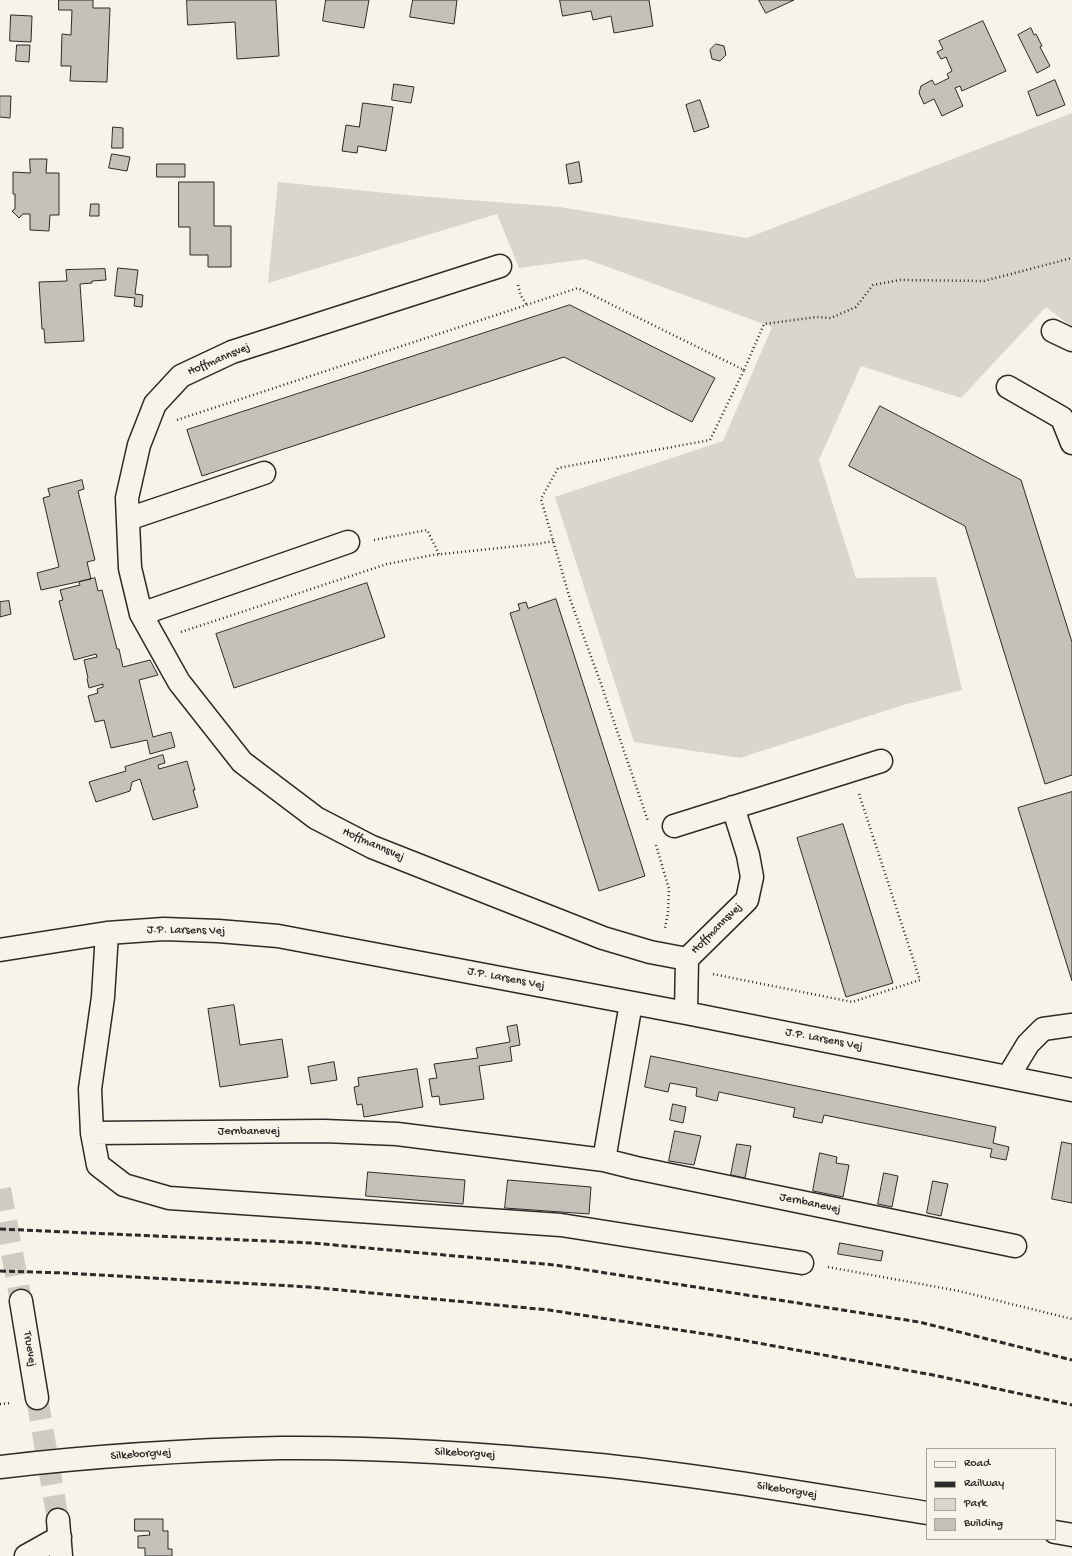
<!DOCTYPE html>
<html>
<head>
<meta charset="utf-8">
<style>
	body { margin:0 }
	#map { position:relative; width:1072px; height:1556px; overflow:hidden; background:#f7f3e8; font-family:"Gochi Hand",sans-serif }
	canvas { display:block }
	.legend { position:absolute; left:926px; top:1448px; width:130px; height:92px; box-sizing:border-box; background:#f7f3e8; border:1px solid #a5a39c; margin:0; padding:5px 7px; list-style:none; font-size:12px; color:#2b2b2b }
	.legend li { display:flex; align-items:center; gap:8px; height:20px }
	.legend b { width:20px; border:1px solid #a5a39c }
</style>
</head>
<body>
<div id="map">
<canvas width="1072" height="1556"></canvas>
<ul class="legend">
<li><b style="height:5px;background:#f7f3e8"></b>Road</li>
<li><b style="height:5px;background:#2b2b2b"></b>Railway</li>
<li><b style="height:11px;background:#dad6cc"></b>Park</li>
<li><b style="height:11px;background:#c4c1b9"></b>Building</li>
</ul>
</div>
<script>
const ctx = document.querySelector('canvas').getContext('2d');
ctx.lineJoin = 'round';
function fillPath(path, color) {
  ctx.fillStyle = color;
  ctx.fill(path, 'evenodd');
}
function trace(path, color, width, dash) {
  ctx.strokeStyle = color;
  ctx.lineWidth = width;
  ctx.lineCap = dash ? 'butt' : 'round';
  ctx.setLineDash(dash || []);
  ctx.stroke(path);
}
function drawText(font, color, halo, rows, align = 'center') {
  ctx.font = font + ' "Gochi Hand",sans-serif';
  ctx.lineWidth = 4;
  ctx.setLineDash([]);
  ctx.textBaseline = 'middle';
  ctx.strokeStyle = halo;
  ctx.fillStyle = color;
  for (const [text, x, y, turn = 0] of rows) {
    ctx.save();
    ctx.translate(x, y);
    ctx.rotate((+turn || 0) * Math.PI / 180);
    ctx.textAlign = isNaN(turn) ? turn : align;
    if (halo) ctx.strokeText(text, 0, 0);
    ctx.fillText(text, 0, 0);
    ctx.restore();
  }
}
const green = new Path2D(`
	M1072 113V327L1046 307 961 398 861 366 819 460 856 578 936 577 962 690 903 705 740 758 634 742 555 497 723 441 772 327 586 259 519 268 497 214 268 283 278 182 417 196 560 207 747 238Z`);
const building = new Path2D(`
	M59 0H93V8H110L107 82 70 81 71 66H61L62 34 71 35 72 10H59Z
	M187 0H276L279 56 237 59 235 22 188 25Z
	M326 0H369L364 28 323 21Z
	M413 0H457L454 24 410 17Z
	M560 0H649L653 26 614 33 611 16 593 20 591 11 563 16Z
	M759 0H794L766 13Z
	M11 15 32 16 31 42 10 41Z
	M983 21 1006 71 962 91 960 86 955 88 963 106 942 116 934 99 924 104 919 93 921 86 932 80 935 85 949 78 947 74 952 71 946 57 941 59 937 52 943 49 939 41Z
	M1031 28 1034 35 1036 34 1042 46 1040 47 1050 66 1037 73 1018 35Z
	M716 44 724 46 726 55 720 61 712 59 710 50Z
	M17 45H30L29 62 16 61Z
	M1055 80 1065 105 1037 116 1028 92Z
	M394 84 414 87 411 103 392 100Z
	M0 96H11L10 118 0 117Z
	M700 100 709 127 694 132 686 105Z
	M363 103 393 107 386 151 358 146 357 153 342 151 346 125 359 127Z
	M113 127 123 128V148H112Z
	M112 154 130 157 127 171 109 168Z
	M30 159H47L46 173H59V215H50L49 231 30 230V214H23L19 218 12 211 15 209V194H13V172L30 173Z
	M579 162 582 182 569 184 566 165Z
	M157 164H185V177H157Z
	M179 182H214V226H231V267H208V255H190V227H179Z
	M91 204H99V216H90Z
	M118 268 138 270 135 294 143 295 142 307 134 306 135 298 115 296Z
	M105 269 106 280 92 281V283L80 284 84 341 45 343 44 329H42L39 282 67 281 66 270Z
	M570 305 715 378 692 422 564 357 202 476 187 430Z
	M880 406 1021 480 1072 642V775L1045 784 965 526 849 466Z
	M82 480 84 489 78 491 95 560 87 562 91 579 41 590 37 573 59 567 43 498 50 496 48 489Z
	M95 578 98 591 102 590 117 649H119L123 667 150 660 158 675 139 680 153 737 171 732 175 747 150 754 147 740 111 748 104 720 95 722 88 696 98 693 97 689 103 687V684L89 688 87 679 88 678 84 660 97 657 96 654 74 660 59 601 63 600 60 590 80 585 79 582Z
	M367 583 385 637 234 688 216 634Z
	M556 599 645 876 599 891 510 613 520 610 518 604 526 602 528 608Z
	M9 601 11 614 0 617V602Z
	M163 755 165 763 158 765 159 769 187 761 195 790H193L198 807 153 820 140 779 132 782 130 791 96 802 89 782 126 771 125 767Z
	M1072 792V981L1018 808Z
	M843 824 893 983 846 997 797 838Z
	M234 1005 240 1045 282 1039 288 1077 220 1087 208 1009Z
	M517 1025 520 1045 510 1047 512 1061 479 1066 484 1099 440 1105 439 1096 432 1097 429 1079 437 1078 434 1064 478 1058 476 1048 510 1042 507 1027Z
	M651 1056 996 1127 993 1143 1009 1147 1006 1160 990 1157 992 1149 824 1115 822 1123 793 1117 795 1108 719 1092 717 1101 696 1096 697 1088 670 1083 668 1092 645 1087Z
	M334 1062 337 1080 311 1084 308 1067Z
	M417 1069 423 1107 364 1117 362 1104 357 1105 354 1087 359 1086 358 1078Z
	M673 1104 686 1107 683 1123 670 1120Z
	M675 1131 701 1136 694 1165 669 1161Z
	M1062 1142 1072 1144V1203L1052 1199Z
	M737 1144 751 1146 745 1178 731 1175Z
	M820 1153 837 1157 836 1163 849 1165 843 1197 813 1191Z
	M368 1172 465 1180 463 1204 366 1196Z
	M884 1173 898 1176 892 1207 878 1204Z
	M508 1180 591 1187 589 1214 505 1208Z
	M933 1181 948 1184 941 1216 927 1213Z
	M840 1243 883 1251 881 1261 838 1254Z
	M135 1519H163V1531H168V1549H172V1556H145V1548H138V1536L150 1535 149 1531H135Z`);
const minorTunnel = new Path2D(`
	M0 1189 21 1301
	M37 1398 58 1520`);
const path = new Path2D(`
	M518 285 521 296 527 305
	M744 370 764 324 817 317 831 318 856 307 873 285 900 280 984 281 1072 258
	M177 420 578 288 744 370 710 440 558 468 541 499 570 599 600 681 648 821
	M374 540 427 530 439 554
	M181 632 387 564 433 555 537 544 553 541
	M656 845 669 889 668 913 665 928
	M713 974 852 1002 920 980 859 794
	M828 1267 959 1291 1072 1319
	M0 1404 11 1403`);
const minor = new Path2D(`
	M500 266 232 352 181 376 155 404 139 445 127 498 130 568 141 614 179 682 242 762 316 818 372 847 603 938 650 952 687 959
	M1053 331 1072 340
	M1008 387 1062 418 1072 443
	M128 519 264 473
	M141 614 348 542
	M674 826 881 761
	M107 933 103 997 90 1089 92 1133 98 1165 124 1185 169 1198 561 1225 802 1263
	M0 950 107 933 164 929 218 931 278 936 686 1013 1072 1090
	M631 1003 604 1160 636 1168 1015 1246
	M686 1013 687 959 747 900 752 877 748 855 733 807
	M1008 1077 1028 1044 1043 1029 1072 1025
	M92 1133 324 1131 397 1134 604 1160
	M21 1301 37 1398
	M58 1520 61 1556
	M26 1556 60 1537`);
const major = new Path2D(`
	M0 1467C93 1456 187 1450 280 1448 383 1447 487 1454 589 1464 702 1475 815 1495 927 1513
	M1055 1532 1072 1535`);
const rail = new Path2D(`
	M0 1229 312 1243 555 1265 919 1322 1072 1360
	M0 1271 64 1273 309 1287 549 1310 725 1337 933 1375 1072 1405`);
const streetNames = [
	["Hoffmannsvej",219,360,-23],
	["Hoffmannsvej",373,845,24],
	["Hoffmannsvej",717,929,-45],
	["J.P. Larsens Vej",186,931,1],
	["J.P. Larsens Vej",506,979,11],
	["J.P. Larsens Vej",824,1040,11],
	["Jernbanevej",249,1132],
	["Jernbanevej",810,1204,12],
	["Truevej",29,1349,81],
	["Silkeborgvej",465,1454,3],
	["Silkeborgvej",141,1455,-4],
	["Silkeborgvej",787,1491,9]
];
fillPath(green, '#dad6cc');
fillPath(building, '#c4c1b9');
trace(building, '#2b2b2b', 1);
trace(minorTunnel, '#cecbc2', 22, [22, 11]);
trace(minor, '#2b2b2b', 25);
trace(major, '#2b2b2b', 25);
trace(path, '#2b2b2b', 2.5, [1, 3]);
trace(minor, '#f7f3e8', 22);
trace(major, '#f7f3e8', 22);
trace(rail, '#2b2b2b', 3, [6, 3]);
drawText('12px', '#2b2b2b', '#f7f3e8', streetNames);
</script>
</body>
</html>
